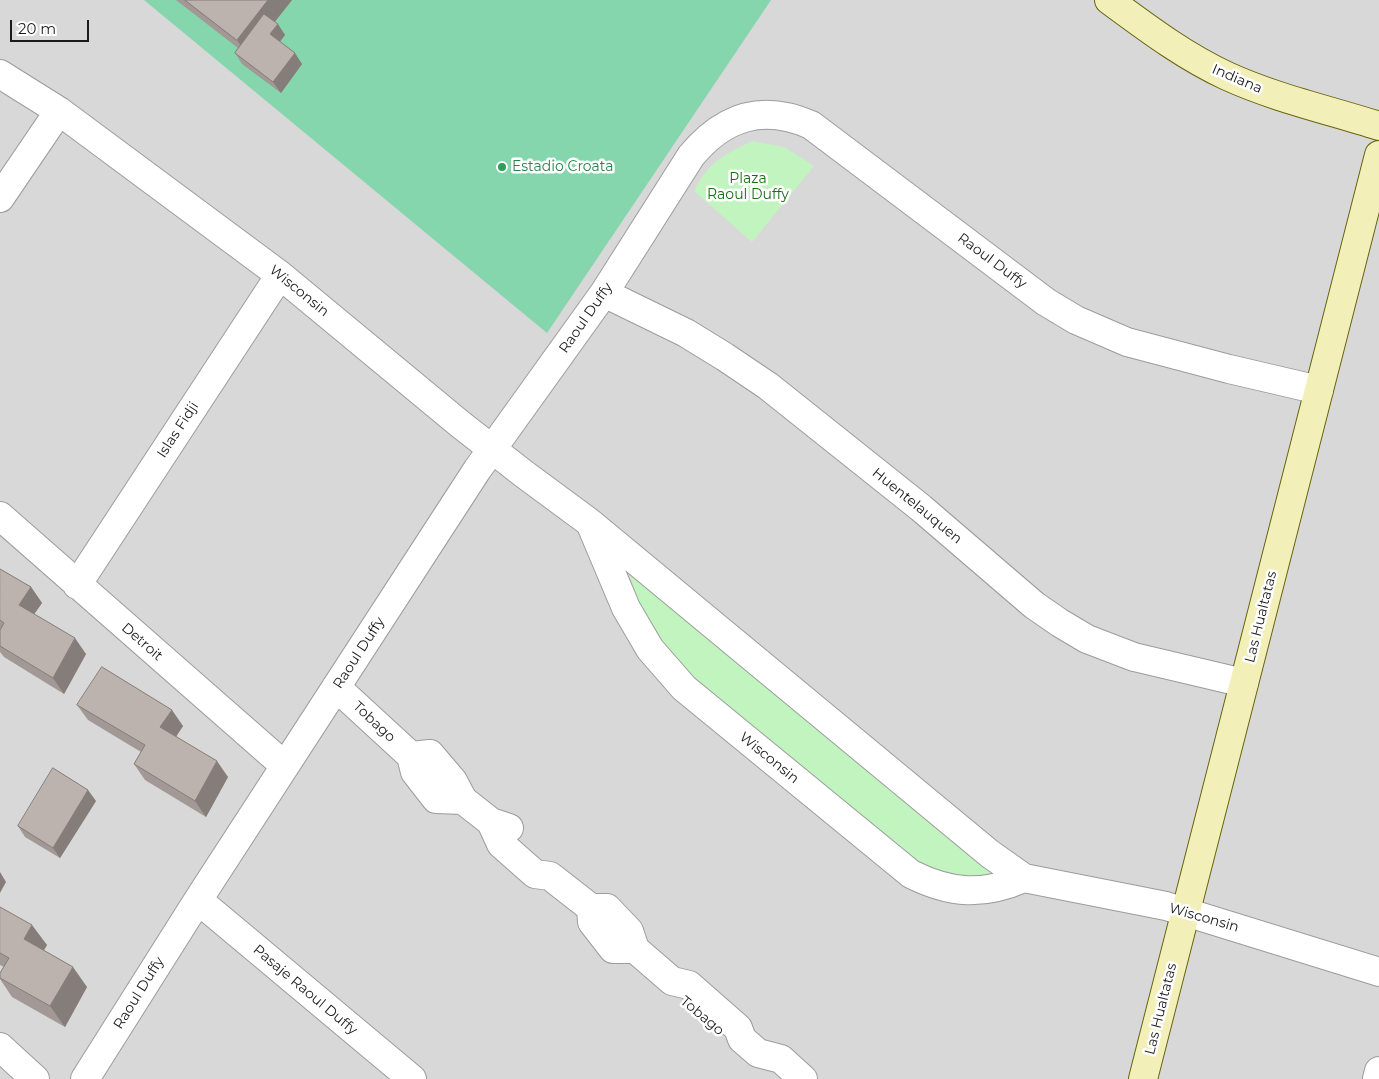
<!DOCTYPE html>
<html>
<head>
<meta charset="utf-8">
<style>
	body { margin:0 }
	#map { position:relative; width:1379px; height:1079px; overflow:hidden; background:#ece7e1; font-family:Montserrat,sans-serif }
	canvas { display:block }
	.scale { position:absolute; left:10px; top:20px; width:79px; height:22px; box-sizing:border-box; border:2px solid #1b1b1b; border-top:0; padding-left:6px; font-size:15px; line-height:18px; white-space:nowrap; color:#1b1b1b; -webkit-text-stroke:4px #fff; paint-order:stroke }
</style>
</head>
<body>
<div id="map">
<canvas width="1379" height="1079"></canvas>
<div class="scale">20 m</div>
</div>
<script>
const ctx = document.querySelector('canvas').getContext('2d');
ctx.lineJoin = 'round';
function fillPath(path, color) {
  ctx.fillStyle = color;
  ctx.fill(path, 'evenodd');
}
function trace(path, color, width, dash) {
  ctx.strokeStyle = color;
  ctx.lineWidth = width;
  ctx.lineCap = dash ? 'butt' : 'round';
  ctx.setLineDash(dash || []);
  ctx.stroke(path);
}
function drawText(font, color, halo, rows, align = 'center') {
  ctx.font = font + ' Montserrat,sans-serif';
  ctx.lineWidth = 5;
  ctx.setLineDash([]);
  ctx.textBaseline = 'middle';
  ctx.strokeStyle = halo;
  ctx.fillStyle = color;
  for (const [text, x, y, turn = 0] of rows) {
    ctx.save();
    ctx.translate(x, y);
    ctx.rotate((+turn || 0) * Math.PI / 180);
    ctx.textAlign = isNaN(turn) ? turn : align;
    if (halo) ctx.strokeText(text, 0, 0);
    ctx.fillText(text, 0, 0);
    ctx.restore();
  }
}
const residential = new Path2D(`
	M0 0H1379V1079H0Z`);
const park = new Path2D(`
	M752 141 784 147 814 166 752 242 694 191C709 161 723 156 752 141Z
	M627 567 996 876H947L919 864 695 684 673 658 642 610Z`);
const pitch = new Path2D(`
	M144 0H771L547 333Z`);
const street = new Path2D(`
	M0 74 59 111 280 275 460 424 524 474 589 522 990 854 1024 878 1166 906 1379 972
	M0 198 59 111
	M604 293 686 333 725 357 768 386 921 508 1034 605 1060 623 1087 639 1134 657 1244 683
	M0 516 285 766
	M591 525 626 608 650 649 684 688 911 874C951 894 983 896 1024 878
	M77 585 280 275
	M336 687 411 756 415 772 436 799 463 800
	M411 756 430 754 453 781 463 800 491 822 509 828
	M491 822 501 844 535 874 550 876 591 908H607L629 931 635 949 672 981 689 985 738 1028 742 1039 758 1053 781 1059 803 1079
	M198 900 412 1079
	M591 908 592 922 613 949H635
	M0 1047 35 1079
	M85 1079 198 900 477 470 604 293 691 156C724 116 763 104 811 125L1046 302 1076 320 1127 342 1229 369 1319 390
	M1377 1079 1379 1071`);
const secondary = new Path2D(`
	M1109 0C1147 28 1184 56 1227 76 1275 98 1329 110 1379 126
	M1143 1079 1379 155`);
const wall = new Path2D(`
	M176 0H292L274 22 285 35 280 42 302 64 281 93 242 64 235 53 238 48Z
	M0 569 31 587 42 603 34 614 86 654 64 694 4 657 0 652Z
	M77 705 183 726 176 736 228 777 206 817 145 780 134 764 141 752 88 720Z
	M96 801 60 858 25 837 18 826Z
	M0 907 47 945 44 950 87 987 65 1027 12 997 0 979V973L4 967 0 965Z`);
const shadedWall = new Path2D(`
	M268 0H292L248 56 237 40Z
	M278 24 285 35 277 45 270 34Z
	M295 53 302 64 281 93 273 82Z
	M31 587 42 603 30 620 19 605Z
	M75 638 86 654 64 694 53 678Z
	M172 710 183 726 172 743 160 727Z
	M217 761 228 777 206 817 195 801Z
	M88 790 96 801 60 858 53 848Z
	M0 872 6 882 0 893Z
	M32 925 47 945 38 959 24 939Z
	M73 967 87 987 65 1027 50 1006Z`);
const building = new Path2D(`
	M185 0H268L237 40Z
	M264 14 278 24 270 34 295 53 273 82 235 53Z
	M0 569 31 587 19 605 75 638 53 678 0 646V630L4 623 0 620Z
	M102 667 172 710 160 727 217 761 195 801 134 764 145 745 77 705Z
	M53 768 88 790 53 848 18 826Z
	M0 907 32 925 24 939 73 967 50 1006 0 978V973L9 958 0 953Z`);
const markers = [
	[502,167,5,"#2e9e5b"]
];
const streetNames = [
	["Indiana",1237,79,23],
	["Raoul Duffy",992,261,37],
	["Wisconsin",299,291,39],
	["Raoul Duffy",586,318,-55],
	["Islas Fidji",178,430,-57],
	["Huentelauquen",917,506,39],
	["Las Hualtatas",1261,617,-76],
	["Detroit",142,642,41],
	["Raoul Duffy",359,653,-57],
	["Tobago",374,722,43],
	["Wisconsin",769,758,39],
	["Wisconsin",1204,918,16],
	["Pasaje Raoul Duffy",305,990,40],
	["Raoul Duffy",139,993,-58],
	["Las Hualtatas",1161,1009,-76],
	["Tobago",702,1016,40]
];
const leisureNames = [
	["Estadio Croata",512,167]
];
const parkNames = [
	["Plaza",748,179],
	["Raoul Duffy",748,195]
];
fillPath(residential, '#d9d8d8');
fillPath(park, '#c2f4c0');
fillPath(pitch, '#85d5ad');
trace(street, '#9c9c9c', 30);
trace(secondary, '#66650d', 30);
trace(street, '#fff', 28);
trace(secondary, '#f3efb8', 28);
fillPath(wall, '#a29996');
fillPath(shadedWall, '#847d7a');
fillPath(building, '#bcb2ae');
trace(building, '#847d7a', 1);
for (const [x, y, r, color] of markers) {
  const dot = new Path2D();
  dot.arc(x, y, r, 0, 2 * Math.PI);
  ctx.fillStyle = color;
  ctx.fill(dot);
  trace(dot, '#fff', 2);
}
drawText('14px', '#1b1b1b', '#fff', streetNames);
drawText('14px', '#27864d', '#fff', leisureNames, 'left');
drawText('14px', '#176e14', '#fff', parkNames);
</script>
</body>
</html>
